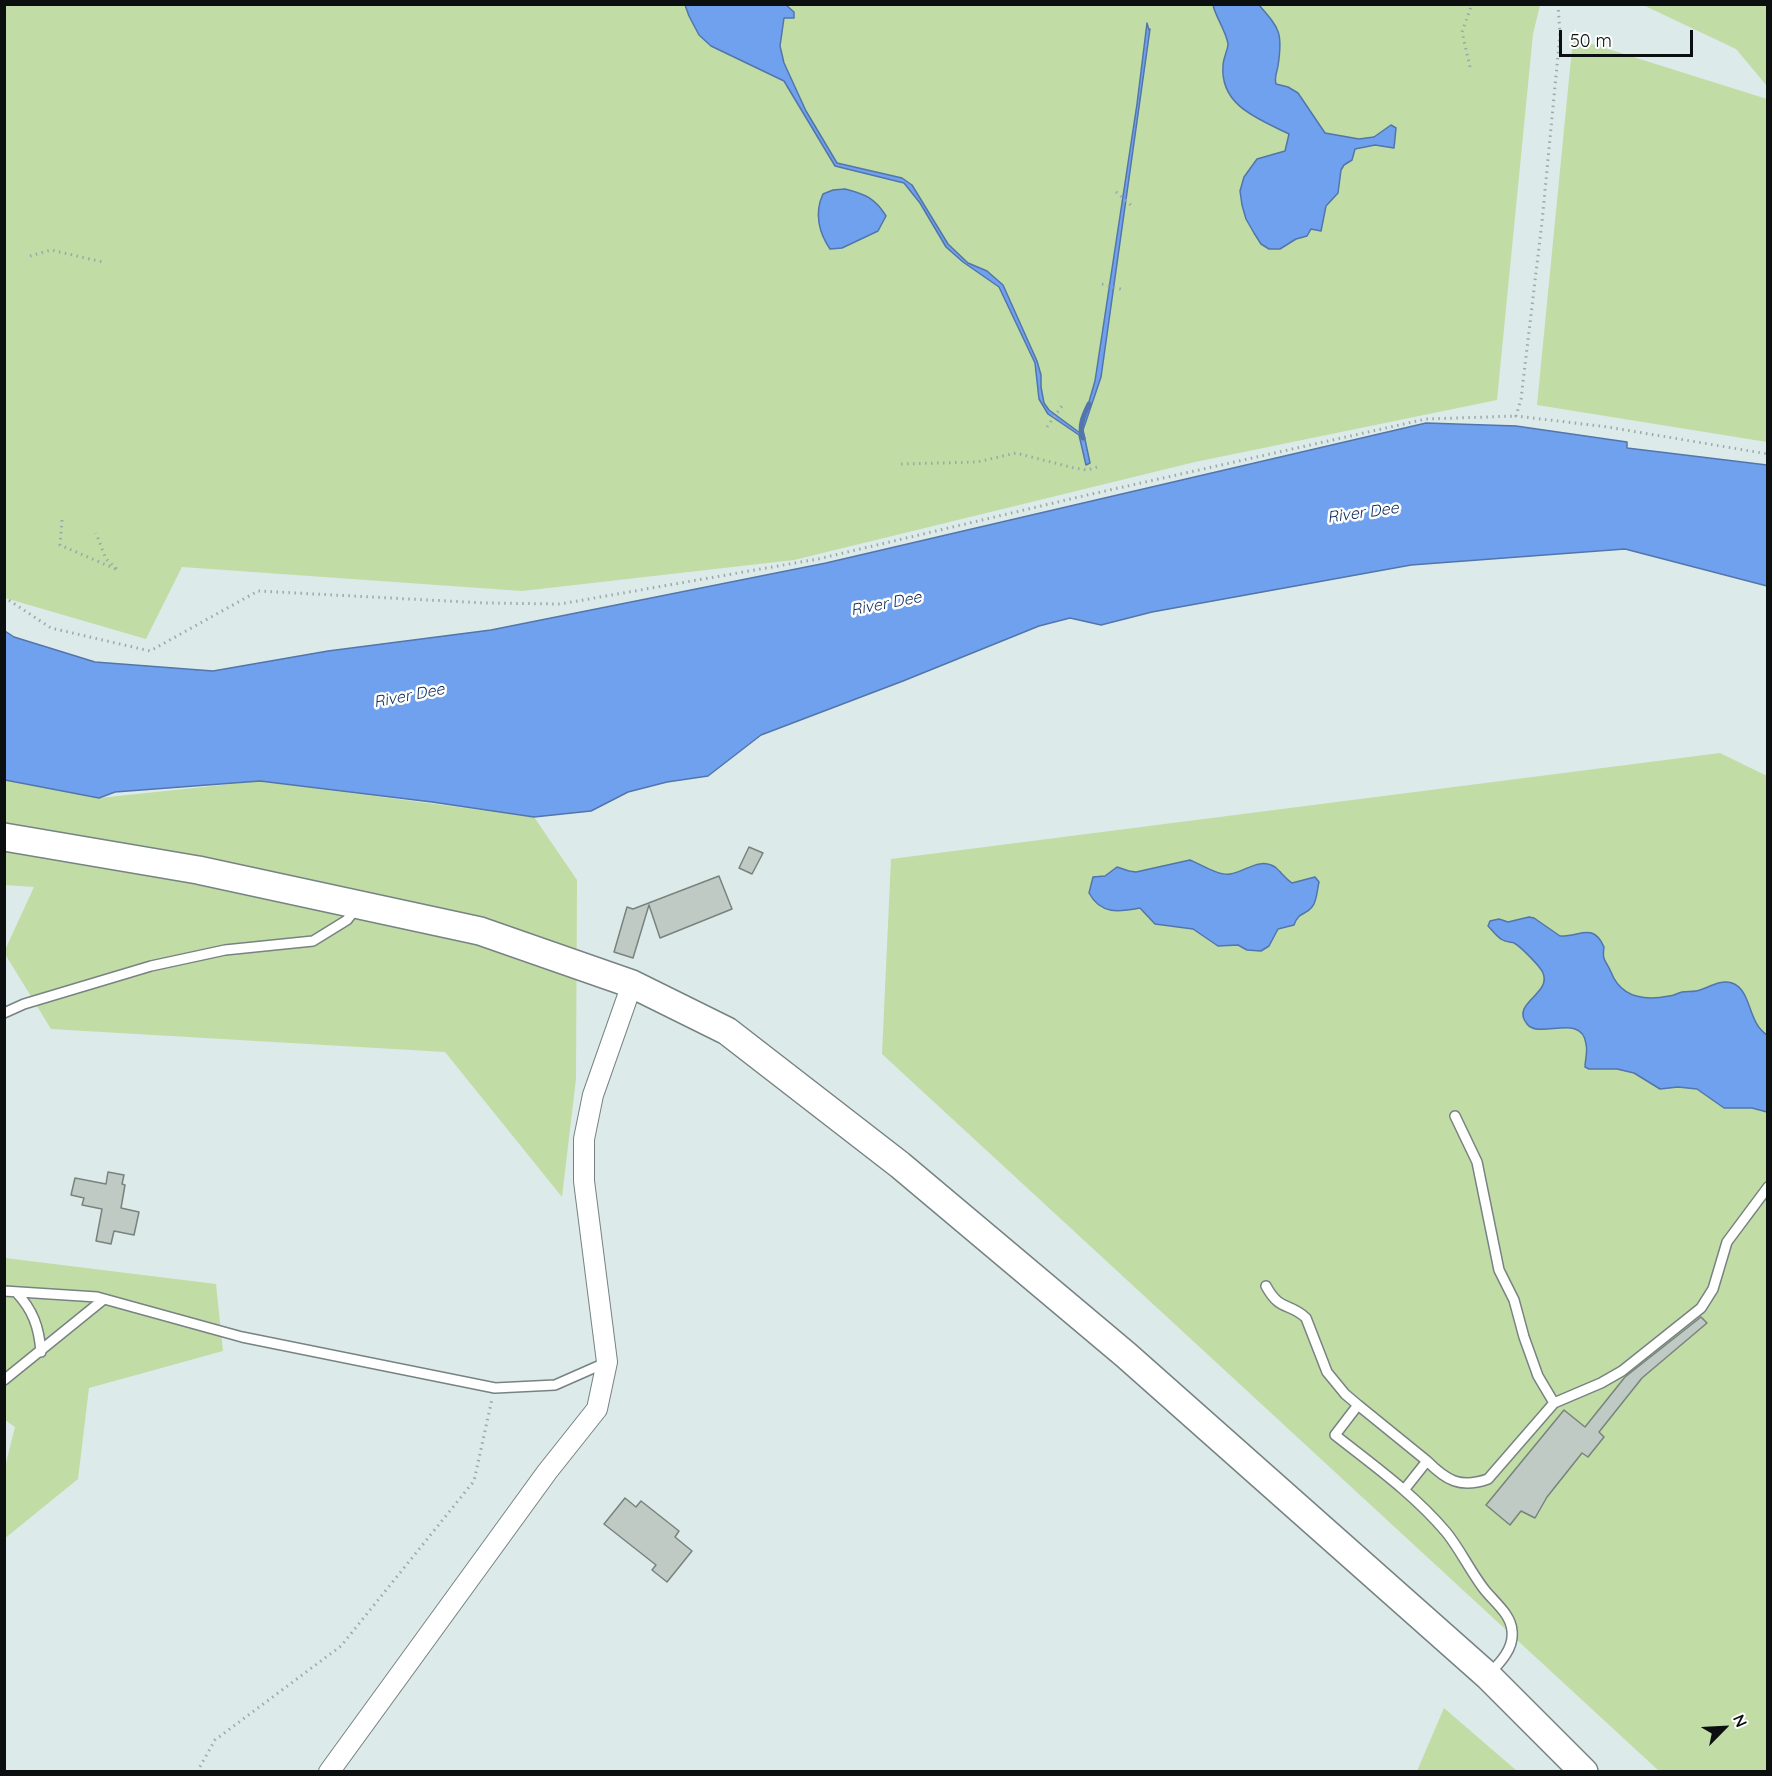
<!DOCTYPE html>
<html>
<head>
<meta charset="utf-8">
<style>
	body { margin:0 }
	#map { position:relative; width:1772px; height:1776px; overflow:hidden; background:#ddeaea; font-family:Quicksand,sans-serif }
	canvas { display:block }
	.frame { position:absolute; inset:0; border:6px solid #0b0f0f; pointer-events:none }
	.north { position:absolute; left:1694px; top:1698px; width:60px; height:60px; -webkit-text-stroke:4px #fff; paint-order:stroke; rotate:66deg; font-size:16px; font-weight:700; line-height:24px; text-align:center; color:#0b0f0f }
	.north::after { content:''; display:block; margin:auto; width:21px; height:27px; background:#0b0f0f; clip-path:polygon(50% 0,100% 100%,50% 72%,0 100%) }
	.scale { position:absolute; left:1559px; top:30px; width:134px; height:27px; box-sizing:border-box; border:3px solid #0b0f0f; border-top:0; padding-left:8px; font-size:18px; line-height:21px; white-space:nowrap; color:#0b0f0f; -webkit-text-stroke:4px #fff; paint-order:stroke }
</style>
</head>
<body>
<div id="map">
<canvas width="1772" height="1776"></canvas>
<div class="frame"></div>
<div class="north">N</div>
<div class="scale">50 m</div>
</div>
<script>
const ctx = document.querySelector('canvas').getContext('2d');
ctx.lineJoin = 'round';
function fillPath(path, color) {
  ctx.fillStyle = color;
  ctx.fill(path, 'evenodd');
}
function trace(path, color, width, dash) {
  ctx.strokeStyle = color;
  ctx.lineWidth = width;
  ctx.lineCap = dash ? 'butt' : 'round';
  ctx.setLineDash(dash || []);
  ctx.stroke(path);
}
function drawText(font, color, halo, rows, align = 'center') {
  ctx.font = font + ' Quicksand,sans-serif';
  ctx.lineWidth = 5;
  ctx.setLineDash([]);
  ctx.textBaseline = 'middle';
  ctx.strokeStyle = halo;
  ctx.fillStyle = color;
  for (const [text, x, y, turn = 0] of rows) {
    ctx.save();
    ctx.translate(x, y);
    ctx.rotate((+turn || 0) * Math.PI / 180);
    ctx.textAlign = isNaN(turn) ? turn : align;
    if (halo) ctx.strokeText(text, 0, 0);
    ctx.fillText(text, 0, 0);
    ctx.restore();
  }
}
const green = new Path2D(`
	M4 5H1540L1533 34 1497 400 1195 462 794 560 522 591 182 567 146 639 5 598Z
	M1643 5H1767V86L1736 49Z
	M1573 38 1767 99V442L1537 405Z
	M1720 753 1767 776V1771H1659L882 1054 891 859Z
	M5 772 99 798 260 781 534 817 577 880 576 1079 562 1197 445 1052 51 1029 5 954V950L34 887 5 885Z
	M5 1258 216 1284 223 1351 89 1388 78 1479 4 1539 5 1467 15 1427 5 1420Z
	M1444 1708 1517 1771H1417Z`);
const water = new Path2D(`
	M685 5H786L794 12V18H784L780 46 784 63 806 111 837 163 902 178 912 185 948 244 968 263 987 271 1003 285 1037 361 1041 375V387L1044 403 1049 410 1080 433 1095 381 1137 104 1147 23 1149 30 1150 29 1101 377 1083 430 1090 463 1086 465 1079 435 1048 414 1039 399 1035 363 999 287 963 262 946 247 920 203 904 183 835 166 784 81 711 46 699 35 689 16Z
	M1213 5H1259C1280 29 1283 33 1278 66 1277 72 1274 78 1276 84L1288 87 1298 93 1325 133 1359 139 1374 137 1391 125 1396 128 1394 148 1375 145 1355 149 1352 160 1344 165 1341 170 1338 193 1326 206 1321 231 1311 229 1307 236 1296 239 1280 249H1269L1261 244 1254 233 1246 219 1242 205 1240 191 1244 177 1257 159 1285 151 1289 134C1259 119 1220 106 1223 66 1223 58 1228 50 1228 44 1226 31 1216 18 1213 5Z
	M845 189C865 194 875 198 886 216L878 231 842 248 830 249C819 233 814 213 823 194L833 190Z
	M1426 423 1516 426 1627 442V448L1767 465V586L1625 549 1411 565 1152 612 1101 625 1070 618 1039 626 903 681 761 735 708 776 667 782 628 792 591 811 534 817 432 802 260 781 115 792 99 798 5 780V631L14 637 95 662 213 671 328 651 491 630 826 563Z
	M1190 860C1200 864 1219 876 1230 874 1245 872 1259 857 1275 867 1281 872 1286 879 1292 883L1315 877 1319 882C1317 890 1317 902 1312 907 1305 916 1299 911 1294 925L1278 929 1269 946 1261 951 1247 950 1238 945 1218 946 1193 929 1155 924 1140 908C1119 912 1101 915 1089 893L1093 877 1105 876 1117 867 1129 871 1136 872Z
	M1529 917 1534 918 1560 936C1580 937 1593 922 1604 947 1602 961 1605 959 1611 972 1621 998 1644 1001 1669 996 1674 996 1677 993 1682 992 1687 991 1691 992 1696 991 1708 989 1718 979 1732 983 1752 990 1747 1022 1767 1035V1112L1752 1108H1724L1697 1089 1678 1087 1660 1089 1634 1073 1617 1069H1589L1585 1067C1585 1060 1588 1051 1586 1044 1582 1012 1539 1040 1527 1024 1510 1003 1552 994 1543 973 1541 967 1520 946 1514 943 1510 942 1505 942 1501 939 1496 936 1492 930 1488 926L1490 921 1499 919 1508 922Z`);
const stream = new Path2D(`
	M1083 438C1078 427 1084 414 1089 404`);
const building = new Path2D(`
	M749 847 763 853 752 874 739 868Z
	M719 876 732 909 660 938 649 905 633 958 614 952 627 907 633 909Z
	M108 1172 124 1175 122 1184 125 1185 121 1208 139 1212 134 1235 114 1231 111 1244 96 1241 102 1209 82 1205 84 1198 71 1195 75 1178 106 1184Z
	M1701 1317 1707 1323 1642 1378 1599 1432 1604 1437 1588 1457 1582 1453 1547 1497 1535 1518 1521 1511 1510 1525 1486 1505 1564 1410 1585 1427 1625 1377Z
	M625 1498 636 1507 641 1501 679 1531 675 1537 692 1551 667 1582 652 1570 656 1565 604 1524Z`);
const path = new Path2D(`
	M1558 4 1560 34 1542 222 1521 399 1516 416 1608 427 1768 454
	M1470 67 1462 32 1472 4
	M1116 192 1131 205
	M30 256 51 250 103 262
	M1102 284 1124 290
	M1047 427 1064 403
	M901 464 977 462 1016 453 1074 468 1087 470 1101 466
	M62 520 60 545 118 570 106 559 96 533
	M4 597 51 628 150 651 258 591 485 603 560 604 818 559 1083 496 1426 419 1516 416
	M197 1772 215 1740 341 1646 474 1481 492 1399`);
const lane = new Path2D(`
	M4 1013 24 1004 151 966 225 950 313 941 347 920 357 907
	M1455 1116 1477 1162 1499 1270 1514 1300 1524 1337 1538 1376 1554 1403 1601 1383 1622 1371 1701 1308 1713 1289 1727 1242 1768 1187
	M1266 1286C1280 1312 1289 1302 1306 1318L1327 1372 1345 1394 1358 1405
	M4 1291 97 1297 242 1337 495 1388 555 1385 605 1363
	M16 1292C33 1310 39 1327 41 1352
	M4 1380 104 1299
	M1427 1461C1446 1480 1460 1489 1488 1479L1554 1403
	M1404 1490 1427 1461 1358 1405 1335 1435C1373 1465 1414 1494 1446 1532 1460 1549 1470 1571 1484 1589 1494 1602 1511 1614 1512 1631 1514 1648 1501 1662 1489 1674`);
const street = new Path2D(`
	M329 1772 547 1472 597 1409 607 1362 584 1181V1139L593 1095 632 984`);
const secondary = new Path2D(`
	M4 837 198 870 480 931 632 984 727 1031 900 1165 1126 1355 1488 1676 1584 1772`);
const waterNames = [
	["River Dee",1363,513,-8],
	["River Dee",886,604,-11],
	["River Dee",409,696,-11]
];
fillPath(green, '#c1dca5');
fillPath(water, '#70a1ee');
trace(water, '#5275ab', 1.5);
trace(stream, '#5275ab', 5);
fillPath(building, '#c0cac5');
trace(building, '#79837d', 1.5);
trace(lane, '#778382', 12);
trace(street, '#778382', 22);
trace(secondary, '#778382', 30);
trace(path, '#9ea8a8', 3, [1.5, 4.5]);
trace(lane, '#fff', 9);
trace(street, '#fff', 20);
trace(secondary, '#fff', 27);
drawText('italic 16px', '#082756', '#fff', waterNames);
</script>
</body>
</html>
